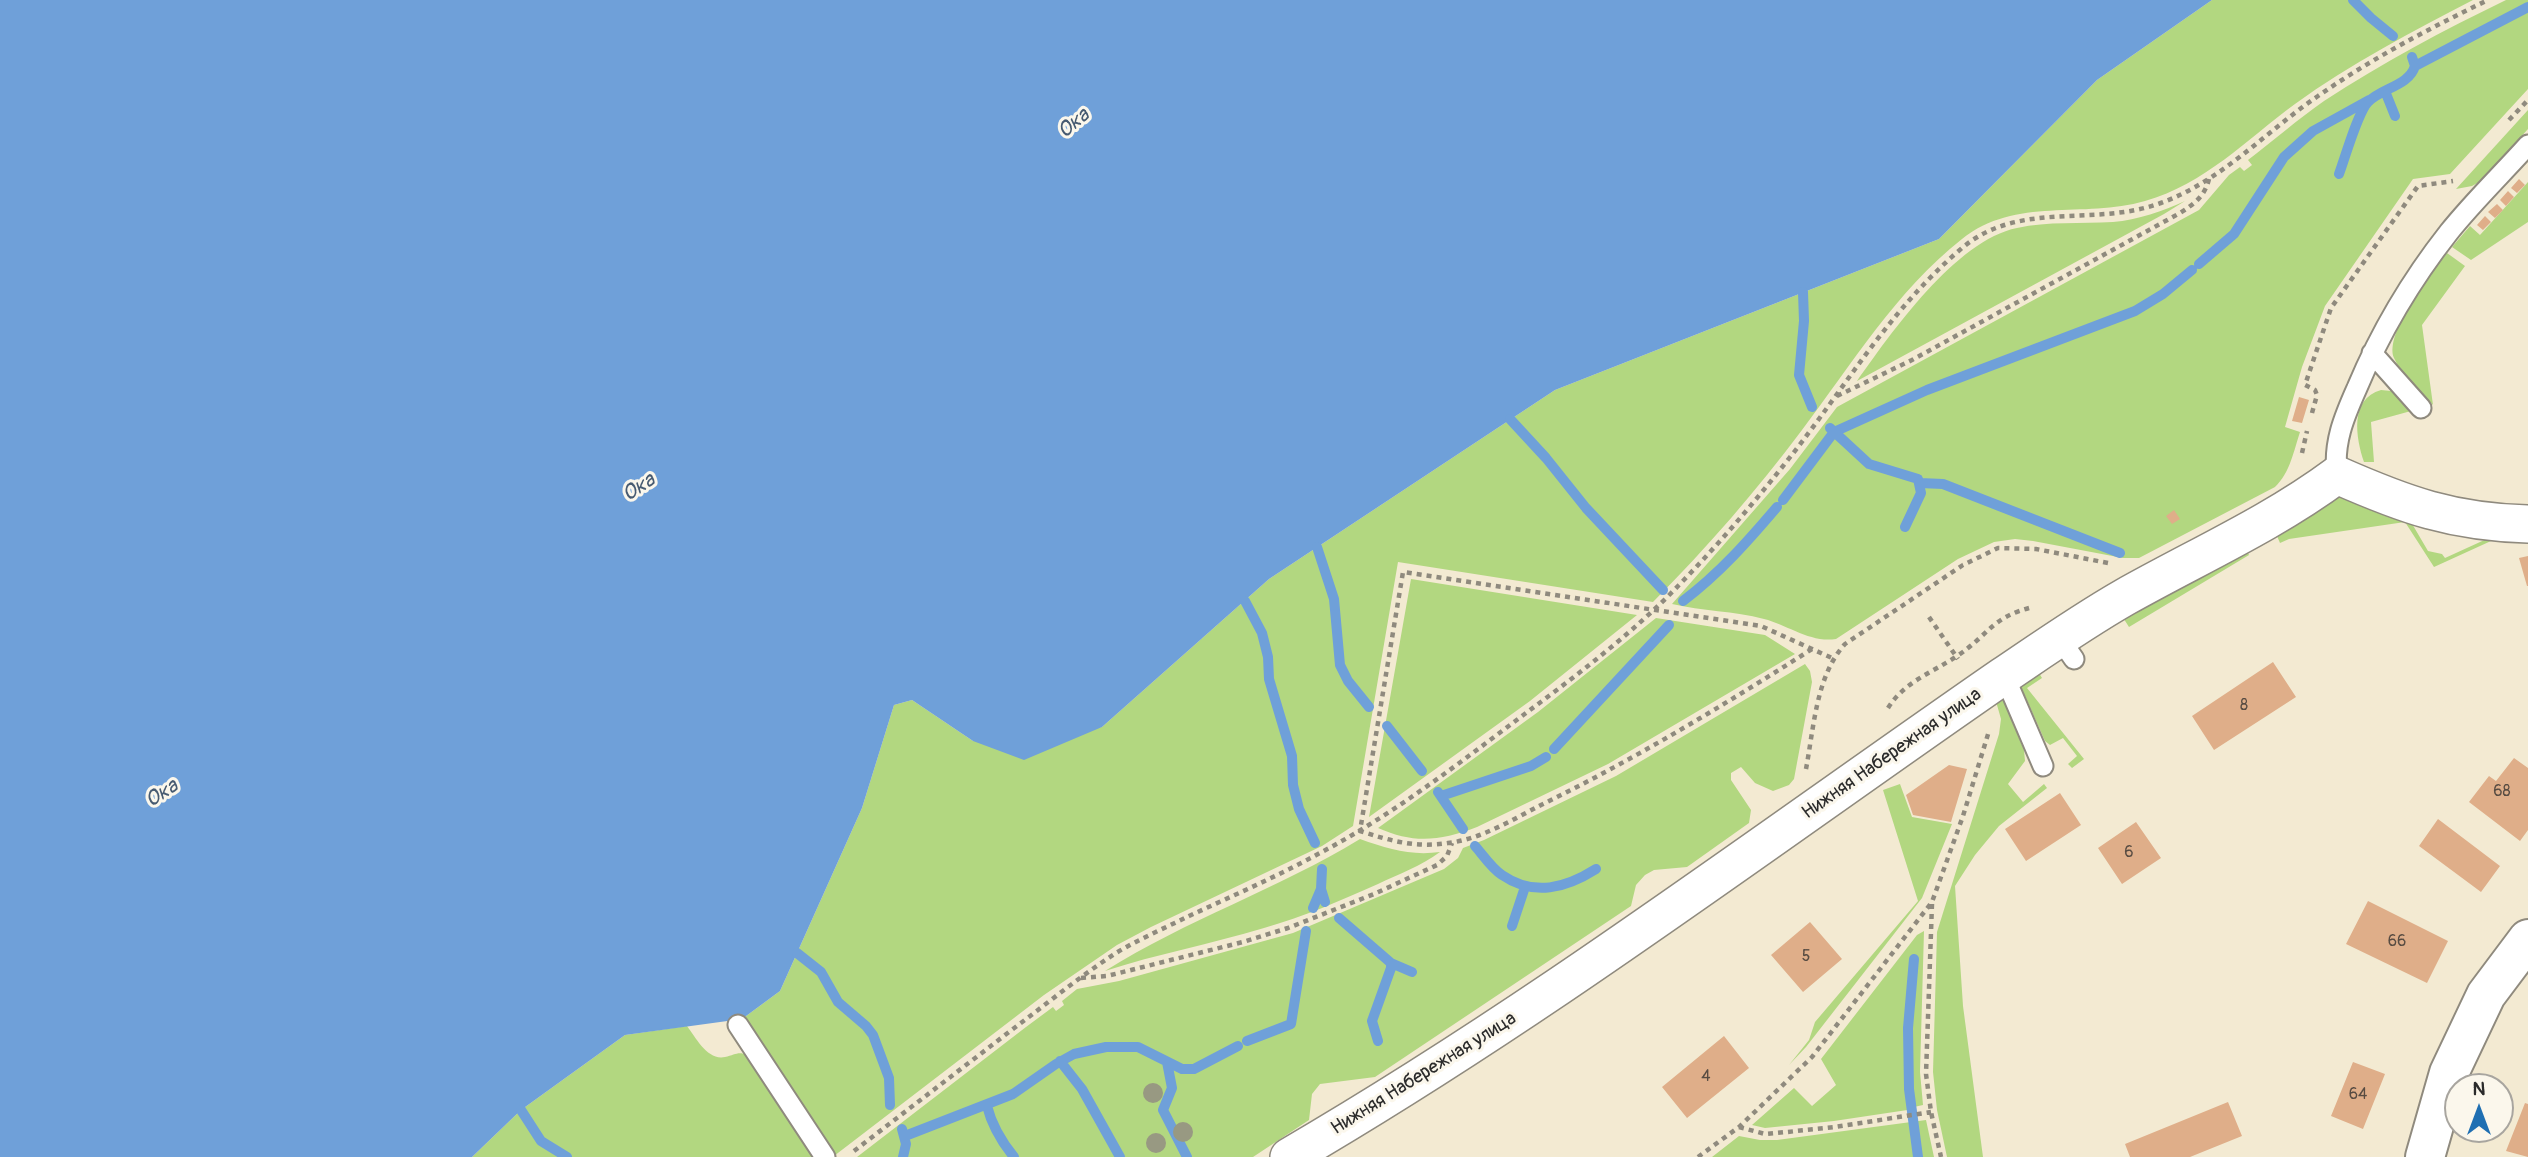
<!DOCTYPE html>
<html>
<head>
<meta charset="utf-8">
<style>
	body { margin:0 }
	#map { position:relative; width:2528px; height:1157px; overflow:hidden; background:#f3ead2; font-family:Pangolin,sans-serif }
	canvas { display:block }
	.north { position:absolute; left:2444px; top:1073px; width:70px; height:70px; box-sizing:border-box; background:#fbf7ec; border:2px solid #a8a59f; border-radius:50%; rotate:0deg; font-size:19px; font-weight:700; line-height:28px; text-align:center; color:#2b2b2b }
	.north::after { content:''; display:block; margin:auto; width:24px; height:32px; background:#1f6fb2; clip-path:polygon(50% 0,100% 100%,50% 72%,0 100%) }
</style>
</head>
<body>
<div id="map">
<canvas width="2528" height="1157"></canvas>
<div class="north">N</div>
</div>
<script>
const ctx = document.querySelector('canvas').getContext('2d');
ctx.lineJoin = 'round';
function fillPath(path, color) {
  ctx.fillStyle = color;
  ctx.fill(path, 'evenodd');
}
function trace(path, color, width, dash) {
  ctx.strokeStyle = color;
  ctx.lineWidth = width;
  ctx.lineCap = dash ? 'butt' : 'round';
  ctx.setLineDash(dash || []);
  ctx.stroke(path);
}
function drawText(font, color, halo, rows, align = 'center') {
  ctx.font = font + ' Pangolin,sans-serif';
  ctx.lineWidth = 6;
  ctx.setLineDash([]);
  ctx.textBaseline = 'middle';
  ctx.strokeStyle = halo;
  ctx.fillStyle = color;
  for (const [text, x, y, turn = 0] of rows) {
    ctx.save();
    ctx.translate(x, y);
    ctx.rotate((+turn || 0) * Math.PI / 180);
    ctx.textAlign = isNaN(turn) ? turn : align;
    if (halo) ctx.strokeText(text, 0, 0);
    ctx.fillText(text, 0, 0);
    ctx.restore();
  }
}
const green = new Path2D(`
	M2212 0H2473C2413 31 2350 64 2295 104 2246 140 2205 184 2145 201 2083 219 2016 196 1962 239 1896 291 1852 364 1802 430 1757 490 1706 549 1653 602L1398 562 1353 826 1322 846 1151 927 1117 945 1044 995 834 1156 742 1019 780 991 862 808 894 705 912 700 973 741 1102 727 1269 579 1555 390 1939 239 2097 80Z
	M2506 0H2528V89L2450 174 2413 179 2325 306 2302 367 2285 427 2300 432C2294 450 2290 473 2275 487L2139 558H2123L2033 541 2015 539 1994 542 1958 559 1836 639C1810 643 1788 625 1764 619 1734 611 1702 611 1672 604L1790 469 1837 407 2199 210 2229 175 2240 167 2244 171 2252 165 2248 160C2273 141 2298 119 2324 101 2382 63 2444 30 2506 0Z
	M2528 110V129L2481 181 2472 186 2456 189Z
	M2528 182V222L2471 260 2452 247 2470 226 2480 235Z
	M2185 201 2164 214 1857 381C1891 333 1956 240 2017 228 2048 221 2081 224 2113 222 2138 220 2163 211 2185 201Z
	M2447 253 2465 266 2422 325 2433 405C2421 391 2401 375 2394 358 2384 333 2431 273 2447 253Z
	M2381 390 2391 391 2411 411 2371 422 2374 462H2364C2356 438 2349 399 2381 390Z
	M2338 498H2349L2411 522 2428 551 2442 554 2445 558 2491 537 2503 539 2491 541 2434 567 2405 522 2289 539 2280 543 2274 529Z
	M2244 544 2249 555 2129 627 2120 613Z
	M1411 579 1637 615 1530 701 1369 817Z
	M1656 618 1765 635 1795 654 1608 764 1477 827C1440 841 1414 844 1378 828L1538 712Z
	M1805 664 1810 671 1812 682 1794 779 1789 785 1773 791 1755 783 1741 767 1731 773V780L1751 810 1749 823 1687 867 1654 870 1645 875 1636 885 1631 906 1375 1077 1320 1084 1312 1094 1309 1120 1253 1157H857L1026 1027 1053 1007 1056 1011 1064 1005 1062 1001 1077 989 1119 981 1293 933 1444 869 1458 858 1463 848 1484 840 1616 776Z
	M2036 668 2042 678 2027 688 2084 759 2072 768 2068 764 2077 756 2063 738 2050 745 2045 741 2021 687 2022 680Z
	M2002 697 2024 750 2025 761 2008 784 2023 802 2044 784 2047 788 1999 826 1975 855 1955 886 1963 1006 1983 1157H1947L1937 1110 1933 1072 1937 932 1999 734 2001 719 1995 698Z
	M1900 784 1912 817 1952 824 1922 898 1806 1047 1789 1065 1809 1040 1815 1022 1918 901 1883 790Z
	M1360 839C1388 849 1411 856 1440 852 1421 866 1399 874 1378 884 1342 900 1303 917 1264 928 1211 944 1157 954 1105 971 1186 920 1278 889 1360 839Z
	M1924 931 1920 1072 1923 1105 1914 1107V1109L1834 1121 1765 1128 1752 1125 1794 1088 1812 1106 1836 1085 1821 1059 1917 935Z
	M687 1026C696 1038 708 1061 725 1057 735 1055 738 1051 747 1055L813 1157H472L521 1110 625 1035Z
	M1926 1120 1934 1157H1712L1739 1136 1760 1140H1777Z`);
const water = new Path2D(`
	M0 0H2212L2097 80 1939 239 1555 390 1269 579 1102 727 1024 760 973 741 912 700 894 705 862 808 780 991 742 1019 625 1035 521 1110 472 1157H0Z`);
const stream = new Path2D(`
	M2353 0 2371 18 2393 36
	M2415 66 2528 7
	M2385 91 2395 116
	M2339 174C2345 158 2358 112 2368 102 2381 88 2409 86 2415 66L2412 57
	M2199 264 2234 234 2284 157 2313 131 2369 100
	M1803 292 1804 321 1799 375 1812 407
	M1510 419 1546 458 1586 508 1663 590
	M1830 428 1869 464 1918 479 1921 493 1905 527
	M1920 483 1943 484 2120 553
	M1783 500 1834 432 1927 390 2135 311 2163 294 2192 270
	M1317 547 1334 599 1340 665 1348 681 1369 707
	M1245 601 1262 633 1268 657 1269 679 1292 756 1293 785 1299 809 1315 843
	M1683 601C1720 573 1748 541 1777 507
	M1387 726 1422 771
	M1554 749 1669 625
	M1438 792 1463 829
	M1441 796 1531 766 1546 757
	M1475 846C1483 855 1492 869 1502 875 1534 897 1566 888 1596 869
	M1322 869 1321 889 1325 902
	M1313 908 1321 889
	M1339 918 1391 963V968L1372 1021 1378 1041
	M1512 926 1525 887
	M797 953 821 972 838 1002 866 1026 873 1035 889 1078 890 1105
	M1914 959 1908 1028 1909 1089 1918 1157
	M1391 963 1412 972
	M1247 1041 1291 1024 1306 931
	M1060 1061 1082 1089 1120 1157
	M1167 1062 1172 1088 1163 1110 1187 1157
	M987 1106C992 1126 1001 1141 1014 1157
	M521 1110 541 1141 567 1157
	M902 1129 906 1144 903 1157
	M905 1136 1013 1094 1056 1064 1074 1054 1106 1047H1138L1182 1069H1194L1238 1046`);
const building = new Path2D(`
	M2519 179 2525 185 2517 193 2511 188Z
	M2508 191 2514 197 2506 206 2500 200Z
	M2497 204 2503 210 2495 218 2488 212Z
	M2485 216 2491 222 2483 230 2477 225Z
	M2299 397 2309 400 2302 423 2292 421Z
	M2174 510 2180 519 2172 524 2166 516Z
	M2528 556V586H2527L2519 558Z
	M2273 662 2296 697 2214 750 2192 716Z
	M2514 758 2528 768V830L2520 841 2469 802 2489 776 2496 781Z
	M1949 765 1967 769 1951 822 1913 815 1906 795Z
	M2060 793 2081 825 2026 861 2005 829Z
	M2438 819 2500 866 2481 892 2419 846Z
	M2136 822 2161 858 2122 884 2098 848Z
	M2368 901 2448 941 2427 983 2346 944Z
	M1810 922 1842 959 1803 992 1771 955Z
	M1724 1036 1749 1068 1687 1118 1662 1087Z
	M2353 1062 2385 1074 2363 1129 2331 1116Z
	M2228 1102 2242 1136 2190 1157H2130L2125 1144Z
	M2525 1103 2528 1104V1157L2506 1151Z`);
const path = new Path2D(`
	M2509 120 2528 100
	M1837 396 1912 360 2180 213C2194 204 2205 196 2209 179
	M2312 413 2317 395 2315 390 2305 385 2331 308 2418 186 2453 181
	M2302 453 2307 431
	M1929 617 1958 659
	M1812 649C1724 705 1635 759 1541 805 1512 820 1481 839 1448 843 1416 848 1391 841 1360 831L1403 572 1761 626 1832 658
	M1888 708C1905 681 1932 673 1957 656 1989 635 1991 617 2033 607
	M1806 769C1814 727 1816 676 1845 644L1963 565 1998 548 2036 549 2108 563
	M1932 904 1926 1074 1931 1112 1941 1157
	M1081 978 1107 976 1243 942 1288 928 1374 894 1437 865 1447 856 1452 843
	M1739 1127 1765 1134 1787 1132 1835 1127 1931 1112
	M854 1151C906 1111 957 1072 1009 1032 1044 1006 1079 977 1116 953 1139 939 1165 928 1189 916 1232 896 1276 877 1318 854 1393 815 1462 761 1530 710 1580 673 1636 630 1679 585 1717 546 1753 504 1787 461 1846 387 1888 311 1962 248 2019 200 2092 227 2158 204 2221 182 2264 133 2318 96 2371 59 2430 28 2488 0
	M1698 1157 1739 1127 1812 1057 1932 902 1963 816 1989 731`);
const service = new Path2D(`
	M2372 353 2421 408
	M2337 475C2333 443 2344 417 2357 388 2380 333 2412 279 2449 232 2473 202 2502 174 2528 145
	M2060 639 2074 659
	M2004 675 2043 766
	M738 1025 825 1157`);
const minor = new Path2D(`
	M1289 1157C1538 1012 1767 839 2003 676 2043 649 2083 621 2125 597 2196 557 2271 524 2337 475 2405 505 2452 522 2528 524`);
const tertiary = new Path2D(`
	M2425 1157 2449 1073 2486 995 2528 939`);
const trees = [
	[1153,1093],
	[1183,1132],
	[1156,1143]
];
const numberNames = [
	["8",2244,706],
	["68",2502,792],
	["6",2129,853],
	["66",2397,942],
	["5",1806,957],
	["4",1706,1077],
	["64",2358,1095]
];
const streetNames = [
	["Нижняя Набережная улица",1892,754,-35],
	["Нижняя Набережная улица",1424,1074,-32]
];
const waterNames = [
	["Ока",1074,124,-40],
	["Ока",639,488,-33],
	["Ока",162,794,-33]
];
fillPath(green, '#b2d780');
fillPath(water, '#6fa0d9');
trace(stream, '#6fa0d9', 10);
fillPath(building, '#dfae89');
trace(service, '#8f8a7e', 23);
trace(minor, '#8f8a7e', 40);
trace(tertiary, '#8f8a7e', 42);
trace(path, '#8f8a7e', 4.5, [5, 5]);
trace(service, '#fff', 19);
trace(minor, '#fff', 37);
trace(tertiary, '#fff', 38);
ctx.fillStyle = '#989982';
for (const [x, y] of trees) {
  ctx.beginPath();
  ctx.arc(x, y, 10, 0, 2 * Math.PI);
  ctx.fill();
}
drawText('16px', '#584c42', null, numberNames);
drawText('19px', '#2b2b2b', '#fbf7ec', streetNames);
drawText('italic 21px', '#465a71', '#fbf7ec', waterNames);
</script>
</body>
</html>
